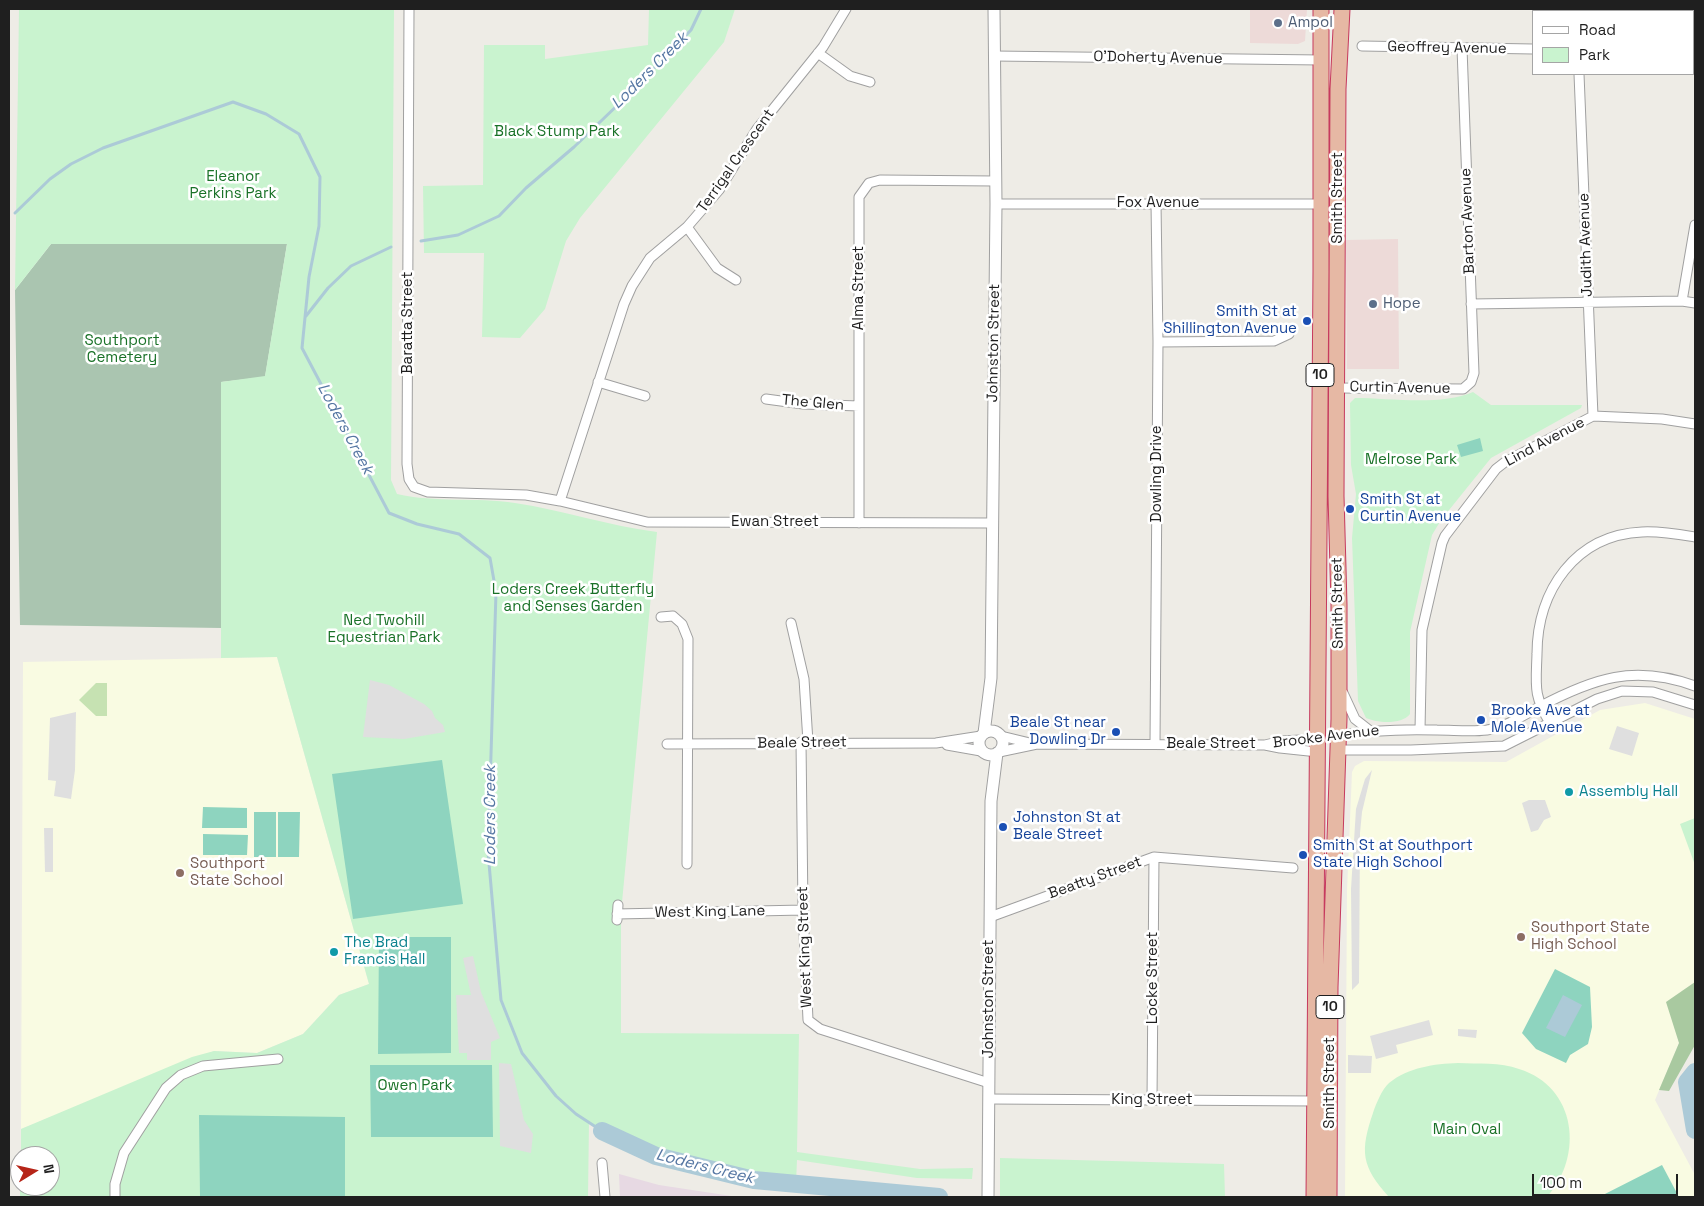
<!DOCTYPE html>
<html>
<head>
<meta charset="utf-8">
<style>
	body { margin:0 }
	#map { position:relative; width:1704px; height:1206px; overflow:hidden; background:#eeece6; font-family:"Space Grotesk",sans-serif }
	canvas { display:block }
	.frame { position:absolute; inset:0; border:10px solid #1f1f1f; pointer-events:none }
	.legend { position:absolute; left:1532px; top:10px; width:162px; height:65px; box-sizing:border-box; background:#fff; border:1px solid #a5a5a5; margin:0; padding:6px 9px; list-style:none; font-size:15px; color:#1f1f1f }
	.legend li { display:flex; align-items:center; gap:10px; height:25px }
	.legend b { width:25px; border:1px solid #a5a5a5 }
	.north { position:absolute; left:10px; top:1146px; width:50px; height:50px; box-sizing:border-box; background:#fff; border:1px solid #a5a5a5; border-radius:50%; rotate:81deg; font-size:14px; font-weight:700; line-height:20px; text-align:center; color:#1f1f1f }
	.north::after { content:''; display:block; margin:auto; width:18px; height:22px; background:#b62518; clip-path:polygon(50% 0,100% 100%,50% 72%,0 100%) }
	.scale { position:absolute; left:1532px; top:1174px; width:146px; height:22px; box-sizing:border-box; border:2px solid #1f1f1f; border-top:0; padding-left:6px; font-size:15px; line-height:18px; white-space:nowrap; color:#1f1f1f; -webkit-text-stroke:4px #fff; paint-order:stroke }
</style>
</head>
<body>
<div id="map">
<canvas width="1704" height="1206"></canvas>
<div class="frame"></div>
<ul class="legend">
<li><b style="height:6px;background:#fff"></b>Road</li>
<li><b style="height:14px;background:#c9f3cf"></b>Park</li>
</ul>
<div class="north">N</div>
<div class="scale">100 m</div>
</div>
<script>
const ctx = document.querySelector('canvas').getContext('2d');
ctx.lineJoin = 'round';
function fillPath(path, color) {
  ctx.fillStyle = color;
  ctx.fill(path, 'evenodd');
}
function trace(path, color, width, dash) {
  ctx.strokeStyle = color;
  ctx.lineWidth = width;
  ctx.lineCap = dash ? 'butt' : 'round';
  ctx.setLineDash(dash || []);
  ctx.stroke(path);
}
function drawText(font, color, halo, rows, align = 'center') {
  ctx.font = font + ' "Space Grotesk",sans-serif';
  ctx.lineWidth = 5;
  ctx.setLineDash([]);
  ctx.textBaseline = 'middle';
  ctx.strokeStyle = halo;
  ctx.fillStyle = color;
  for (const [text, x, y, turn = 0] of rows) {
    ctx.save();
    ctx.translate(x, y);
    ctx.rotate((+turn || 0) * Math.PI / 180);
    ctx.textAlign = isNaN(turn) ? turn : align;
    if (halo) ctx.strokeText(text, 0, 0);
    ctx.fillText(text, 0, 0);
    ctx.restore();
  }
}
const commercial = new Path2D(`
	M1250 9H1307L1305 41 1298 44 1250 43Z
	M1398 239 1399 369H1347L1346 240Z`);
const industrial = new Path2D(`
	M619 1174 659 1185 738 1197H620Z`);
const education = new Path2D(`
	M277 657 369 984 339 995 303 1034 257 1053 214 1051 21 1129 23 662Z
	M1645 703 1695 719V982L1667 1002 1679 1043 1655 1100 1695 1175V1197H1345L1347 891 1352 772 1355 766 1364 761 1506 762 1600 710Z`);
const grass = new Path2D(`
	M96 683H107V716H96L79 700Z`);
const forest = new Path2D(`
	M1695 982V1045L1669 1091 1659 1090 1679 1043 1666 1002Z`);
const cemetery = new Path2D(`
	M51 244H287L265 377 221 382V628L20 625 15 290Z`);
const park = new Path2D(`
	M19 9H394L391 480 397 494C436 503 476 497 515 503 563 510 609 526 657 532L621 913V1033L799 1034 797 1152 920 1169 973 1168 972 1179 917 1178 797 1160 796 1183C725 1179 649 1161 589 1122L588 1197H20V1186H50V1156H21V1129L192 1057 214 1051 257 1053 303 1034 339 995 369 984 277 657 221 658V382L265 376 287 244H51L15 290Z
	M649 9H735L724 42 580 218 566 241 545 309 520 338 482 337 484 253H424L423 186 483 185 484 45H545V59L648 45Z
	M1473 392 1491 405H1582L1581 408 1491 458 1441 520 1432 535 1410 632V714C1402 725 1377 723 1366 718L1358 701 1352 538 1356 494 1351 465 1350 403 1355 398C1390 398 1441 406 1473 392Z
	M1695 818V865L1680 824Z
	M1458 1063C1478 1064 1500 1062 1519 1069 1577 1087 1584 1156 1547 1197H1389C1361 1166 1360 1151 1373 1113 1376 1104 1382 1089 1389 1083 1409 1067 1434 1064 1458 1063Z
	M1000 1158 1224 1164 1225 1197H1000Z`);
const pitch = new Path2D(`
	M1480 438 1483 451 1461 457 1457 445Z
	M442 760 463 904 353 919 332 774Z
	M203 807 247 808V828H202Z
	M254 812H276V857H254Z
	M278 812H300L299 857H278Z
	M203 834 248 835 247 855H203Z
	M379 937H451V1053L378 1054Z
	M1555 969 1590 987 1592 1027 1588 1044 1570 1055 1566 1063 1536 1049 1522 1033Z
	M370 1065H492L493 1137H371Z
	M199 1115 345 1117V1197H200Z
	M1662 1165 1679 1197H1599Z`);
const parking = new Path2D(`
	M370 680 389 685 424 704 432 711 435 718 443 725 445 732 404 739 363 737Z
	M76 712 75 770 71 799 54 796 56 781 48 780 50 718Z
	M1617 726 1639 733 1632 756 1609 749Z
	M1372 770 1362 812 1360 833 1359 983 1352 990 1351 889 1356 809 1365 779Z
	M1529 800H1545L1551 817 1544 820 1538 830 1531 832 1522 803Z
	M44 828H53V872H45Z
	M473 956 481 992 500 1038 491 1042V1060H467V1053H459L456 995H471L463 958Z
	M1429 1020 1433 1035 1396 1045 1398 1053 1376 1059 1370 1036Z
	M1458 1029 1477 1030 1476 1038 1458 1036Z
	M1348 1055 1372 1056 1371 1073H1348Z
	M499 1063 511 1064 524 1120 533 1134 531 1153 500 1146Z`);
const water = new Path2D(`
	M1563 995 1582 1005 1565 1037 1546 1028Z`);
const stream = new Path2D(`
	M15 213 50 179 71 164 103 148 233 102 266 114 299 134 320 177 319 226 309 277 302 348 389 513 417 524 459 534 490 558 496 592 488 852 501 1000 522 1053 556 1096 576 1114 602 1131
	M421 241 458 235 499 216 526 188 574 147 626 97 691 30 701 9
	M306 316 328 288 351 266 391 247`);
const river = new Path2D(`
	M1695 1072 1687 1082 1695 1130
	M602 1131 656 1156 754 1180 939 1197`);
const minor = new Path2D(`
	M409 9 407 464 409 479 414 487 428 492 526 495 560 501 647 522 992 523
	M1362 46 1533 49
	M1693 51H1695
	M818 53 850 76 870 82
	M994 56 1321 60
	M1579 74 1593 416
	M996 204H1321
	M687 227 717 268 736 280
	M1682 301 1695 225
	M1471 304 1682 301 1695 303
	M1158 342 1274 341 1289 334
	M598 382 645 396
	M1337 388 1463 389 1471 382 1474 373 1462 48
	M766 399 803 404 859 406
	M560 501 624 304 632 286 650 258 687 227 719 190 757 129 823 47 846 9
	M859 523V197L869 183 880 180 995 181
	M661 617 673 616 682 624 688 639 687 864
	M791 623 804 679 808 742
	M1343 693 1355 719 1369 730
	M1550 723C1533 695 1536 686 1537 654 1537 590 1576 535 1642 532 1660 531 1677 534 1695 537
	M1420 730 1422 630 1442 543 1445 536 1496 469 1505 462 1593 416 1662 419 1695 424
	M1001 736 1030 743
	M1338 736C1371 730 1404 729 1437 730 1454 730 1470 732 1487 730 1506 727 1522 716 1539 707 1594 678 1634 664 1695 686
	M801 742 803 910 808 1020 820 1029 989 1083
	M667 744 936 743 981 736
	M1155 744 1158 342 1156 203
	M947 745 981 751
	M1265 745 1282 741 1318 739
	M1338 750H1411L1504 746 1597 699 1622 691 1653 692 1695 705
	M999 752 1037 744 1265 745 1280 748 1318 752
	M617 914 803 910
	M990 917 1154 857 1293 868
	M617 920 618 905
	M989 1099 1315 1101
	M1152 1100 1154 857
	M602 1163 605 1197
	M115 1197V1184L124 1153 166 1088 181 1075 203 1066 278 1059`);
const tertiary = new Path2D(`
	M979 743a12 12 0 1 1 24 0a12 12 0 1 1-24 0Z
	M984 733 991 678 996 204 994 9
	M988 1197 991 801 997 753`);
const trunk = new Path2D(`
	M1314 1197 1321 271V9
	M1329 1197 1330 987 1339 719V605L1336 496 1338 89 1342 9`);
const markers = [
	[1278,23,5,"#5c6f8a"],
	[1373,304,5,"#5c6f8a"],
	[1307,321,5,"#1a4fb4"],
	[1350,509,5,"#1a4fb4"],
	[1481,720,5,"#1a4fb4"],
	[1116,732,5,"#1a4fb4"],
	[1569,792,5,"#0f9aa8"],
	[1003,827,5,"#1a4fb4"],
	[1303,855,5,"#1a4fb4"],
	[180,873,5,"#8d6e63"],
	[1521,937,5,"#8d6e63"],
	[334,952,5,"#0f9aa8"]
];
const shields = [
	[1320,375,28],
	[1330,1007,28]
];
const shieldNames = [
	["10",1320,375],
	["10",1330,1007]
];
const serviceNames = [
	["Ampol",1288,23],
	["Hope",1383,304]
];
const streetNames = [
	["Geoffrey Avenue",1447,48,1],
	["O'Doherty Avenue",1158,58,1],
	["Terrigal Crescent",736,161,-55],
	["Smith Street",1338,198,-90],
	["Fox Avenue",1158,203],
	["Barton Avenue",1468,221,-92],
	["Judith Avenue",1586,245,-92],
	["Alma Street",859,288,-90],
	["Baratta Street",408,323,-90],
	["Johnston Street",994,343,-89],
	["Curtin Avenue",1400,388,1],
	["The Glen",813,403,5],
	["Lind Avenue",1545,442,-28],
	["Dowling Drive",1157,474,-90],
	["Ewan Street",775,522],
	["Smith Street",1338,603,-91],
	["Brooke Avenue",1326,737,-7],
	["Beale Street",802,743,-1],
	["Beale Street",1211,744],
	["Beatty Street",1095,878,-20],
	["West King Lane",710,912,-1],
	["West King Street",805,947,-92],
	["Locke Street",1153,978,-90],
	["Johnston Street",989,999,-90],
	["Smith Street",1330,1083,-90],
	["King Street",1152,1100]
];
const parkNames = [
	["Black Stump Park",557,132],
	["Eleanor",233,177],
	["Perkins Park",233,194],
	["Southport",122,341],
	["Cemetery",122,358],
	["Melrose Park",1411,460],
	["Loders Creek Butterfly",573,590],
	["and Senses Garden",573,607],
	["Ned Twohill",384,621],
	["Equestrian Park",384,638],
	["Owen Park",415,1086],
	["Main Oval",1467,1130]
];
const transitNames = [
	["Smith St at",1297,312,"right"],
	["Shillington Avenue",1297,329,"right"],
	["Smith St at",1360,500],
	["Curtin Avenue",1360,517],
	["Brooke Ave at",1491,711],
	["Mole Avenue",1491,728],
	["Beale St near",1106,723,"right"],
	["Dowling Dr",1106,740,"right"],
	["Johnston St at",1013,818],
	["Beale Street",1013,835],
	["Smith St at Southport",1313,846],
	["State High School",1313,863]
];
const cultureNames = [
	["Assembly Hall",1579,792],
	["The Brad",344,943],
	["Francis Hall",344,960]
];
const educationNames = [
	["Southport",190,864],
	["State School",190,881],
	["Southport State",1531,928],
	["High School",1531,945]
];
const waterNames = [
	["Loders Creek",650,71,-45],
	["Loders Creek",345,429,62],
	["Loders Creek",491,815,-90],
	["Loders Creek",705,1167,14]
];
fillPath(commercial, '#eddad8');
fillPath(industrial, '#e7d9e3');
fillPath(education, '#f9fbe2');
fillPath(grass, '#c6e2b2');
fillPath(forest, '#a9c9a0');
fillPath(cemetery, '#aac5b0');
fillPath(park, '#c9f3cf');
fillPath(pitch, '#8ed4bf');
fillPath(parking, '#dfdfdf');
fillPath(water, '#accad7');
trace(stream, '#accad7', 3);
trace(river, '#accad7', 18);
trace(minor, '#a0a0a0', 11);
trace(tertiary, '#a0a0a0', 13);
trace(trunk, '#c63a5e', 17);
trace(minor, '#fff', 9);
trace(tertiary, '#fff', 11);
trace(trunk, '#e6b8a4', 15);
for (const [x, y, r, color] of markers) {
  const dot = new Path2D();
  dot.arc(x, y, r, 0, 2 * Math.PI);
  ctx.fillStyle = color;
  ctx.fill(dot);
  trace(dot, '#fff', 2);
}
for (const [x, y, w] of shields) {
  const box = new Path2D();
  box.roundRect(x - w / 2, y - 11.5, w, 23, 4);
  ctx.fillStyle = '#fff';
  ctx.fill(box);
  trace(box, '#1f1f1f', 1);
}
drawText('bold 14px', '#1f1f1f', null, shieldNames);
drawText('15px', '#4e5e75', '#fff', serviceNames, 'left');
drawText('15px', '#1f1f1f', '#fff', streetNames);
drawText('15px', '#197127', '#fff', parkNames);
drawText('15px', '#164399', '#fff', transitNames, 'left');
drawText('15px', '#0d838f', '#fff', cultureNames, 'left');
drawText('15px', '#785e54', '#fff', educationNames, 'left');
drawText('italic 16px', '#5677a3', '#fff', waterNames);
</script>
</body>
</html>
